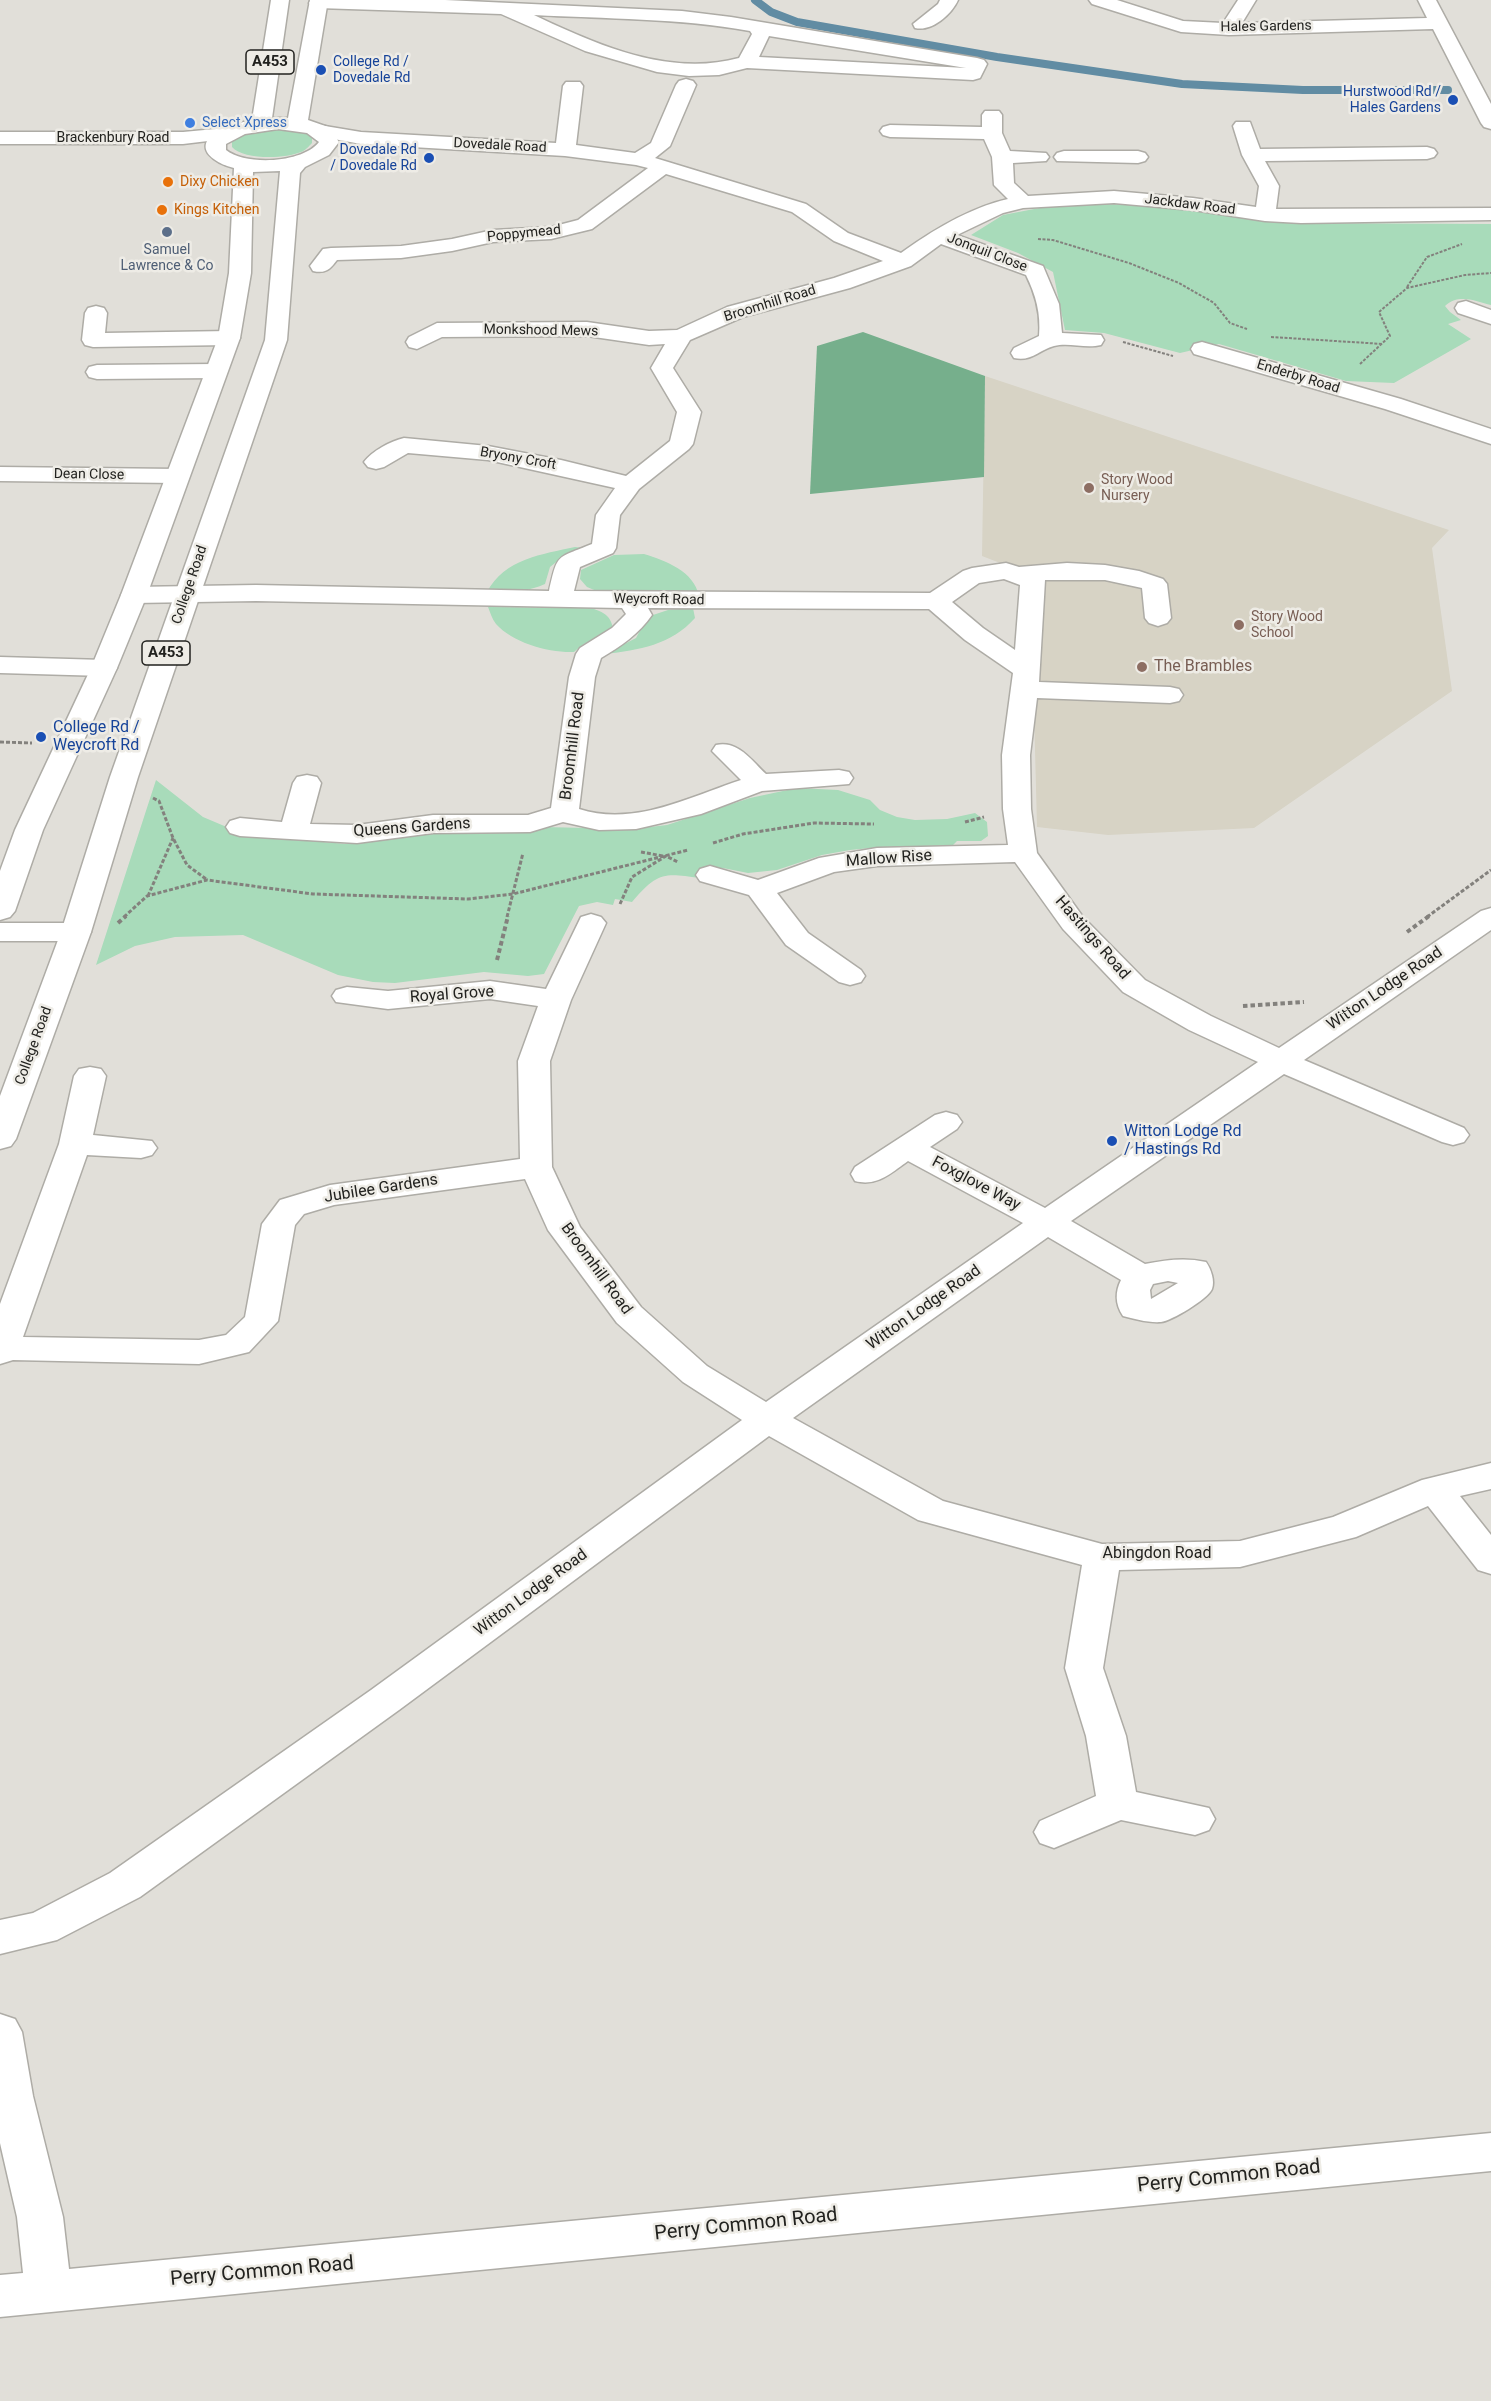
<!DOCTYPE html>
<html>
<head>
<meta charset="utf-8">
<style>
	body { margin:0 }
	canvas { display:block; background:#e1dfd9 }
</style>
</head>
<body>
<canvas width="1491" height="2401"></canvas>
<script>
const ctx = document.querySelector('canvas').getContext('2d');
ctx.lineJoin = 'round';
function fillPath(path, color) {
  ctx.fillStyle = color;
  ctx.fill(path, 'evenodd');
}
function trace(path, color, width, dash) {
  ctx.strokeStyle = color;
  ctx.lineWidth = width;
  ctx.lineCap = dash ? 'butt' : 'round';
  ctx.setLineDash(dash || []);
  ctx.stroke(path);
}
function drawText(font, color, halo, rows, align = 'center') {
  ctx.font = font + ' Roboto,sans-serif';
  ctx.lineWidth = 5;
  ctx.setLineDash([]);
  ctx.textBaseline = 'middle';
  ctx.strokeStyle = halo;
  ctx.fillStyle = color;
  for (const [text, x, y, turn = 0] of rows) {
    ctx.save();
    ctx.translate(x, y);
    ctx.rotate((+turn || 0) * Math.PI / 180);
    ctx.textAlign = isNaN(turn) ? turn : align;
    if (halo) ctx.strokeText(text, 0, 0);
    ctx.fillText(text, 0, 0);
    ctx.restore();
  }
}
const built = new Path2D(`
	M985 376 1449 530 1432 548 1452 691 1254 828 1108 835 1037 827 1033 672 1039 578 982 556Z`);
const green = new Path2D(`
	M282 129 297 130 307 134 312 138V143C309 146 305 151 301 152 285 159 243 160 232 147V142C246 130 265 131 282 129Z
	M1099 204 1146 205 1284 223 1491 224V305C1476 301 1458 293 1445 306L1450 312 1461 320 1448 324 1471 339 1394 383 1346 381 1219 344 1180 353 1104 333 1065 330 1053 272 1018 253 971 235 1003 215 1055 205Z
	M575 547 584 548 560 559 550 567 545 584C525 593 508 592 487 592 504 559 543 554 575 547Z
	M644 554C666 561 694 571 699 596L599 592 587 587 580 579 581 570 614 555Z
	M488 607 591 608C603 612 611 615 613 629 599 638 586 640 574 652 549 653 513 643 496 624 492 619 490 612 488 607Z
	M693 608 695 618C671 645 639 650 605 654L636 638 647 617 668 610Z
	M156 780 203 817 248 836 347 844 431 831 543 827 633 829 667 825 750 798 797 788 838 790 870 800 880 810 897 817 915 820 947 819 975 813 987 822 988 836 981 841H957L952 846 881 847 850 850 822 855 777 870 748 873 723 868 710 869 700 878C663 873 658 872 632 902L615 899 613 905 597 902 579 906 544 974 528 976 484 972 395 983 373 982 338 975 243 935 175 937 135 946 96 965Z`);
const forest = new Path2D(`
	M863 332 985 376 984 477 810 494 817 346Z`);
const stream = new Path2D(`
	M755 0 771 12 797 22 997 57 1182 84 1303 90H1448`);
const pathFar2 = new Path2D(`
	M1038 239 1053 240 1129 263 1179 283 1214 303 1230 323 1247 329
	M1407 287 1427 257 1462 244
	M1271 337 1383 344
	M1123 342 1173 356
	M1360 364 1390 336 1379 312 1407 288 1465 275 1491 273`);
const pathFar1 = new Path2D(`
	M0 742 32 743
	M153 798 159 801 173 838 187 865 206 879
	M965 822 984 817
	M713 843 743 834 814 823 874 824
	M641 852 663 856
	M148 896 173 838
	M620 904 632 877 666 856 678 862
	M124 917 147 896 207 880 313 894 468 899 513 894 688 850
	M507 917 523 853
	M1427 917 1491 870`);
const path = new Path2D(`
	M118 923 126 916
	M1407 932 1429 916
	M497 960 508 916
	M1243 1006 1304 1002`);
const minor = new Path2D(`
	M311 0H445L682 11 731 17 977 58 984 60 987 64 980 78 973 80 747 68 719 75 689 76 657 72 585 51 501 14 318 8 312 7 309 3ZM534 15C606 19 679 18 750 31L752 34 739 58C669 77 597 45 534 15ZM769 36 966 68 759 57Z
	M940 0H958C952 14 932 32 915 28L913 24 938 4Z
	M1089 0H1117L1183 21 1223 23 1238 0H1256L1242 23 1427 18 1418 0H1436L1491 104V129L1484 127 1481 123 1433 29 1229 35 1181 32 1092 4Z
	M686 79 693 81 696 85 670 146 655 158 806 204 848 233 901 253C933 230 969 208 1008 199L994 185 992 157 984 139 890 137 883 135 880 131 883 127 890 125 982 127V115L985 111H999L1002 115V133L1010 151 1046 153 1049 157 1046 161 1013 163 1014 183 1028 196 1114 191 1193 198 1256 207 1259 186 1242 155 1233 126 1236 122H1250L1260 149 1427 147 1434 149 1437 153 1434 157 1427 159 1265 161 1279 186 1276 209 1491 208V220L1301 223 1265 221 1193 210 1114 203 1023 208 1003 213 957 235 1043 266 1059 304 1062 333 1101 335 1104 340 1101 345C1085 349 1069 342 1054 346 1039 350 1031 362 1014 358L1011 353 1014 348 1039 336C1041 314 1036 295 1026 275L941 244 911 266 850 288 743 317 690 340 673 368 701 412 693 444 689 449 639 489 620 515 616 548 613 553 580 567 574 591 930 593 963 571 972 568 1006 563 1019 567 1067 563 1105 565 1139 571 1163 579 1167 584 1171 618 1167 623 1158 626 1149 623 1145 618 1142 588 1105 580H1045L1039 682 1170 687 1179 689 1183 695 1179 701 1170 703 1037 698 1030 755 1031 809 1037 853 1083 917 1145 980 1211 1016 1279 1048 1481 911 1491 908V930L1304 1060 1464 1128 1469 1135 1464 1142 1453 1145 1442 1142 1284 1074 1071 1221 1145 1264C1166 1260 1185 1257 1206 1262 1211 1269 1215 1281 1212 1289 1208 1299 1171 1321 1161 1322 1149 1323 1134 1319 1123 1316 1115 1304 1115 1292 1121 1280L1048 1237 793 1418 943 1501 1102 1544 1240 1541 1333 1517 1422 1480 1491 1463V1489L1460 1496 1491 1535V1574L1478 1570 1428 1506 1356 1537 1240 1567 1119 1570 1103 1668 1126 1736 1136 1792 1209 1808 1215 1819 1209 1830 1195 1835 1121 1820 1054 1848 1040 1843 1034 1832 1040 1821 1096 1796 1086 1736 1065 1668 1082 1565 918 1520 769 1436 399 1710 140 1897 57 1940 0 1954V1920L33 1913 110 1873 371 1690 742 1420 683 1382 617 1323 548 1230 525 1179 334 1205 304 1214 295 1225 278 1321 249 1352 199 1364 13 1360 0 1364V1304L59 1144 74 1076 79 1069 90 1067 101 1069 106 1076 93 1135 152 1141 157 1148 152 1155 141 1158 87 1155 23 1337 199 1340 226 1335 245 1317 262 1224 280 1200 330 1185 520 1159 518 1061 538 1006 490 999 388 1009 336 1002 332 996 336 990 347 987 388 991 490 981 546 989 581 917 591 914 601 917 606 923 571 1000 550 1061 552 1167 580 1227 641 1307 707 1366 766 1402 1023 1223 908 1161C891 1173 877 1187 855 1181L851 1174 855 1167 935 1115 946 1112 957 1115 962 1122 957 1129 930 1147 1045 1208 1258 1062 1189 1030 1123 992 1063 929 1015 862 877 866 834 872 777 893 808 933 861 970 865 976 861 982 850 985 839 982 786 945 749 895 700 881 696 875 700 869 710 866 758 880 819 858 877 848 1008 845 1003 809 1002 755 1013 673 965 640 929 609 648 608 652 615C639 634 621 646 601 658L595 677 579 809C634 827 689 797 741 780L712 751 716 745C738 740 751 760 766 774L839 770 849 772 853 778 849 784 762 791 701 814 636 829 599 830 563 822 530 832 433 833 357 843 240 836 230 833 226 827 230 821 240 818 282 822 293 783 297 777 307 775 317 777 321 783 310 824 357 825 433 815H528L551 808 569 677 576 654 580 648 612 628 626 614 622 608 256 601 134 603 125 600 121 595 125 590 134 587 256 585 549 591C558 552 556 559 592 544L596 515 615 488 488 460 408 453 384 467 376 469 368 467 364 462C372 451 391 441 404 438L488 446 561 460 626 476 670 441 677 412 651 368 665 344 649 345 587 336 442 337 417 349 409 347 406 342 409 337 437 323 587 322 649 331 677 330 727 307 834 278 883 261 834 241 792 212 666 174 592 229 551 239 493 242 452 251 401 258 337 260C330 269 326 274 313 271L310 266 323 249 331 248 401 246 452 239 493 230 551 227 578 220 648 168 636 165 565 156 361 144 312 135 309 131 312 127 319 125 361 132 556 143 563 86 566 82H580L583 86 576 145 635 153 651 143 676 85 679 81ZM1004 579 1020 585 1015 650 983 628 952 602 979 583ZM1168 1281 1178 1283 1151 1299 1150 1290 1153 1284Z
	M226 128 233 130 236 134 233 138 183 144H0V132H183Z
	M1064 151H1138L1145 153 1148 157 1145 161 1138 163 1057 161 1054 157 1057 153Z
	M1466 301 1491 310V324L1458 313 1455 308 1458 303Z
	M96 306 104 308 107 313 105 333 229 331 237 333 240 338 237 343 229 345 93 347 85 345 82 340 85 313 88 308Z
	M1202 342 1401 399 1491 429V444L1385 409 1194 354 1191 349 1194 344Z
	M216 364 224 366 227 371 224 376 216 378 97 379 89 377 86 372 89 367 97 365Z
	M0 467 177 469 186 471 189 476 186 481 177 483 0 481Z
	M0 657 104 660 113 662 117 668 113 674 104 676 0 673Z
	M0 923H76L86 926 91 932 86 938 76 941H0Z
	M0 2014 15 2019 22 2032 33 2096 63 2217 69 2269 1491 2133V2171L0 2317V2275L23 2273 17 2217 0 2143Z`);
const major = new Path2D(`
	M271 0H289L272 118H288L310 0H328L308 120 328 127 339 142 329 155 305 167 300 173 287 340 138 777 91 932 16 1139 11 1146 0 1149V1096L61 932 110 777 265 340 280 171 253 172 251 273 240 338 147 595 117 668 43 830 15 911 10 917 0 920V871L15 830 91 668 121 595 218 338 229 273 234 168C217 164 191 149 216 132 226 125 240 123 252 120ZM278 129 307 133 319 142C303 163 246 166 226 150V144L245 134Z`);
const markers = [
	[321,70,6,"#1a4fb4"],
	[1453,100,6,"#1a4fb4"],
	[190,123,6,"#3f7fe0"],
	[429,158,6,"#1a4fb4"],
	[168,182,6,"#e8710a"],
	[162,210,6,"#e8710a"],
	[167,232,6,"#5c6f8a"],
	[1089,488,6,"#8d6e63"],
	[1239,625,6,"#8d6e63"],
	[1142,667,6,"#8d6e63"],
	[41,737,6,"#1a4fb4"],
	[1112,1141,6,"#1a4fb4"]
];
const farStreetnames = [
	["Hales Gardens",1266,27,-1],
	["Brackenbury Road",113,138],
	["Dovedale Road",500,146,3],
	["Jackdaw Road",1190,205,7],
	["Poppymead",524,234,-6],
	["Jonquil Close",987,253,21],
	["Broomhill Road",770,304,-17],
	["Monkshood Mews",541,331,1],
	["Enderby Road",1298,377,17],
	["Bryony Croft",518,459,10],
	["Dean Close",89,475,1],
	["College Road",190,585,-71],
	["Weycroft Road",659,600,1],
	["College Road",34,1046,-70]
];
const farTransitnames = [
	["College Rd /",333,62,"left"],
	["Dovedale Rd",333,78,"left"],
	["Hurstwood Rd /",1441,92],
	["Hales Gardens",1441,108],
	["Dovedale Rd",417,150],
	["/ Dovedale Rd",417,166]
];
const farShopnames = [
	["Select Xpress",202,123]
];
const farFoodnames = [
	["Dixy Chicken",180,182],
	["Kings Kitchen",174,210]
];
const farServicenames = [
	["Samuel",167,250],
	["Lawrence & Co",167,266]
];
const farEducationnames = [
	["Story Wood",1101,480],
	["Nursery",1101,496],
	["Story Wood",1251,617],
	["School",1251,633]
];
const shields = [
	[270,62,48],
	[166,653,48]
];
const shieldNames = [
	["A453",270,62],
	["A453",166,653]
];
const educationNames = [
	["The Brambles",1154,667]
];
const transitNames = [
	["College Rd /",53,728],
	["Weycroft Rd",53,746],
	["Witton Lodge Rd",1124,1132],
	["/ Hastings Rd",1124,1150]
];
const streetNames = [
	["Broomhill Road",573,746,-83],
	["Queens Gardens",412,828,-4],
	["Mallow Rise",889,859,-4],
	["Hastings Road",1092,938,49],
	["Witton Lodge Road",1385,989,-34],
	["Royal Grove",452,995,-4],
	["Foxglove Way",976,1184,28],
	["Jubilee Gardens",381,1189,-9],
	["Broomhill Road",596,1269,54],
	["Witton Lodge Road",924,1308,-35],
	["Abingdon Road",1157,1554],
	["Witton Lodge Road",531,1593,-36]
];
const nearStreetnames = [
	["Perry Common Road",1229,2177,-6],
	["Perry Common Road",746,2225,-6],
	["Perry Common Road",262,2272,-5]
];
fillPath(built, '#d7d3c5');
fillPath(green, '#a8dbba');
fillPath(forest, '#76af8c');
trace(stream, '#618ca3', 8);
trace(minor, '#aeaca6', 3);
trace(major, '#aeaca6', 3);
trace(pathFar2, '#83817d', 2, [3, 1.5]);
trace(pathFar1, '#83817d', 3, [4, 2]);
trace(path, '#83817d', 4, [4.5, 3]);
fillPath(minor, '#fff');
fillPath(major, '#fff');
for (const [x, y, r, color] of markers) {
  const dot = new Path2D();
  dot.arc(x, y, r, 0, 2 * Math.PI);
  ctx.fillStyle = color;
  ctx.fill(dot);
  trace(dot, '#eeece6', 2);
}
drawText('14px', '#22221f', '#eeece6', farStreetnames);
drawText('14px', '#164399', '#eeece6', farTransitnames, 'right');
drawText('14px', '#366cbe', '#eeece6', farShopnames, 'left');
drawText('14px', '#c56008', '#eeece6', farFoodnames, 'left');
drawText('14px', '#4e5e75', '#eeece6', farServicenames);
drawText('14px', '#785e54', '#eeece6', farEducationnames, 'left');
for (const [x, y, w] of shields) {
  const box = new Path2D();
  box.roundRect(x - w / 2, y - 12, w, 24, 4.5);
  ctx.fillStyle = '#eeece6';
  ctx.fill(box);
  trace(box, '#22221f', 1.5);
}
drawText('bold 15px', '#22221f', null, shieldNames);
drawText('16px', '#785e54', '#eeece6', educationNames, 'left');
drawText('16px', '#164399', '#eeece6', transitNames, 'left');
drawText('16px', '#22221f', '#eeece6', streetNames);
drawText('20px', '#22221f', '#eeece6', nearStreetnames);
</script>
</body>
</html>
